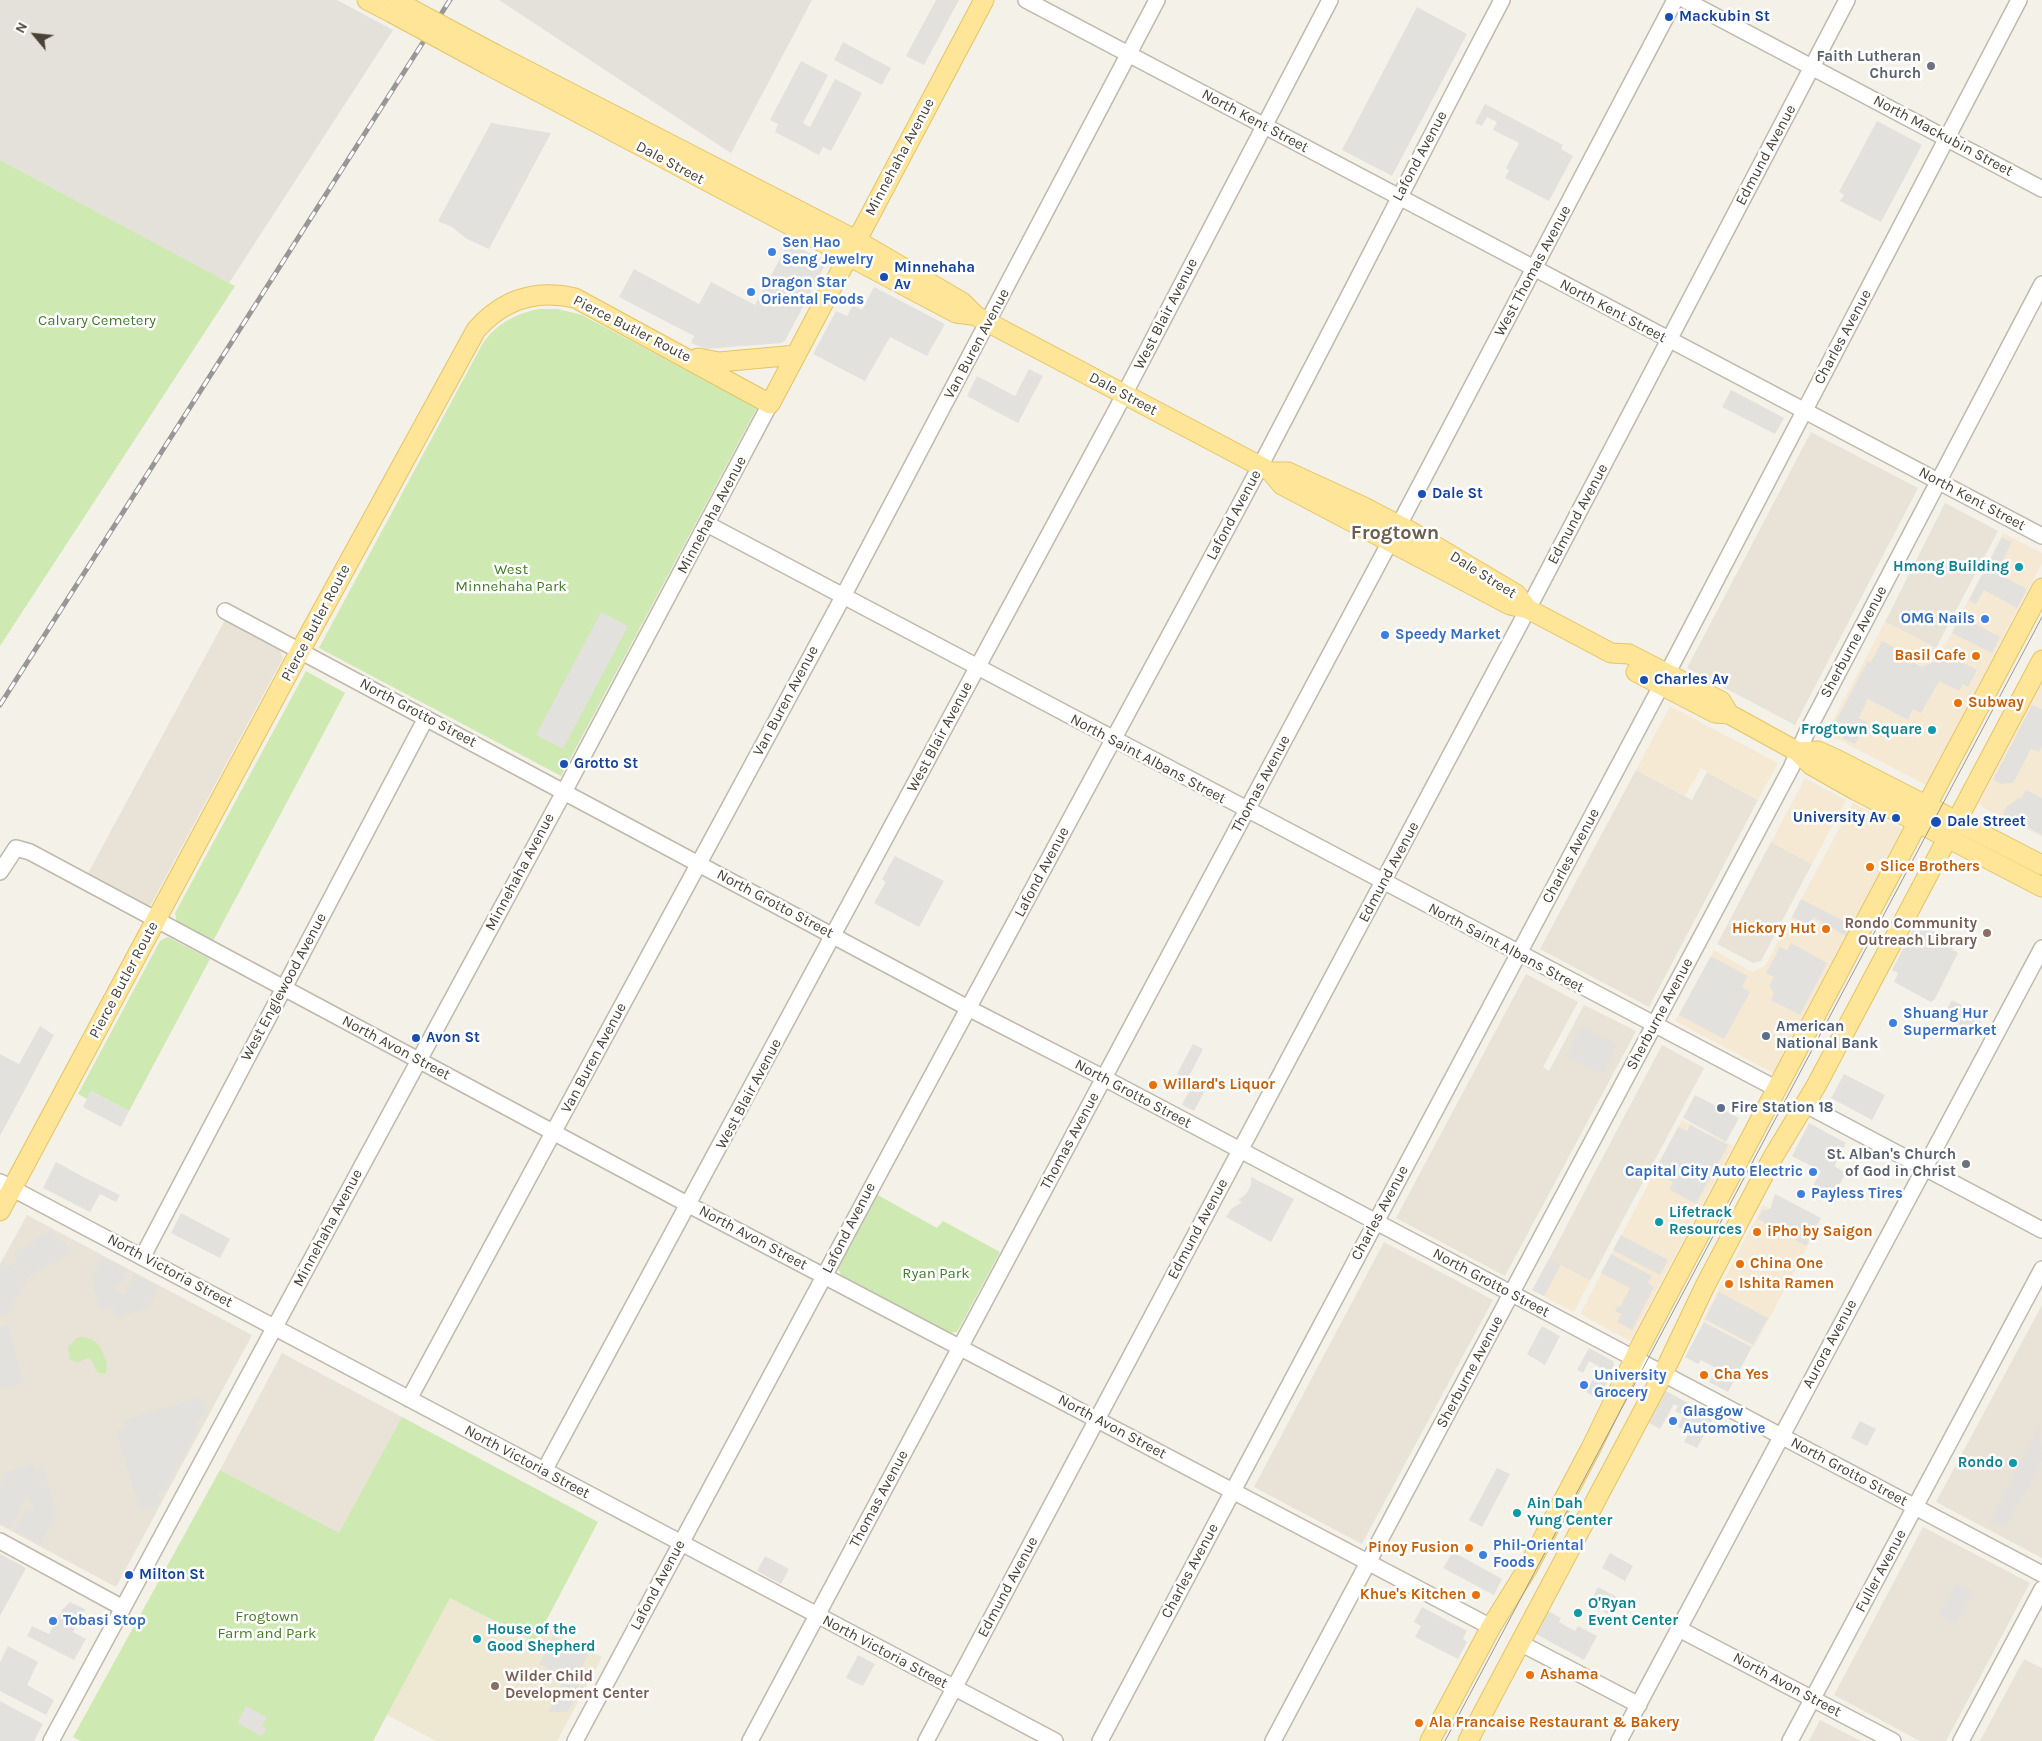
<!DOCTYPE html>
<html>
<head>
<meta charset="utf-8">
<style>
	body { margin:0 }
	#map { position:relative; width:2042px; height:1741px; overflow:hidden; background:#f4f1e9; font-family:Karla,sans-serif }
	canvas { display:block }
	.north { position:absolute; left:10px; top:10px; width:50px; height:50px; -webkit-text-stroke:4px #fff; paint-order:stroke; rotate:298deg; font-size:14px; font-weight:700; line-height:20px; text-align:center; color:#484237 }
	.north::after { content:''; display:block; margin:auto; width:18px; height:22px; background:#484237; clip-path:polygon(50% 0,100% 100%,50% 72%,0 100%) }
</style>
</head>
<body>
<div id="map">
<canvas width="2042" height="1741"></canvas>
<div class="north">N</div>
</div>
<script>
const ctx = document.querySelector('canvas').getContext('2d');
ctx.lineJoin = 'round';
function fillPath(path, color) {
  ctx.fillStyle = color;
  ctx.fill(path, 'evenodd');
}
function trace(path, color, width, dash) {
  ctx.strokeStyle = color;
  ctx.lineWidth = width;
  ctx.lineCap = dash ? 'butt' : 'round';
  ctx.setLineDash(dash || []);
  ctx.stroke(path);
}
function drawText(font, color, halo, rows, align = 'center') {
  ctx.font = font + ' Karla,sans-serif';
  ctx.lineWidth = 5;
  ctx.setLineDash([]);
  ctx.textBaseline = 'middle';
  ctx.strokeStyle = halo;
  ctx.fillStyle = color;
  for (const [text, x, y, turn = 0] of rows) {
    ctx.save();
    ctx.translate(x, y);
    ctx.rotate((+turn || 0) * Math.PI / 180);
    ctx.textAlign = isNaN(turn) ? turn : align;
    if (halo) ctx.strokeText(text, 0, 0);
    ctx.fillText(text, 0, 0);
    ctx.restore();
  }
}
const residential = new Path2D(`
	M1811 432 1918 488 1795 725 1687 668Z
	M1945 503 1998 531 1936 648 1885 622Z
	M225 620 279 649 283 658 150 906H146L87 875Z
	M1636 770 1692 800 1707 772 1758 800 1649 1007 1540 949Z
	M1771 842 1812 864 1761 961 1753 963 1717 944Z
	M1526 974 1578 1002 1543 1067 1549 1071 1584 1005 1636 1031 1505 1276 1396 1218Z
	M1662 1045 1704 1068 1590 1281 1549 1259Z
	M27 1215 252 1335 116 1587 0 1525V1264Z
	M1384 1242 1493 1300 1362 1544 1254 1487Z
	M2042 1305V1558L1936 1502Z
	M282 1353 402 1417 339 1534 220 1470Z
	M1923 1527 2030 1583 1946 1741H1920L1834 1695Z
	M2024 1659 2042 1668V1741H1980Z
	M1820 1720 1861 1741H1809Z`);
const commercial = new Path2D(`
	M2003 533 2042 553V563L1926 785 1826 733 1885 622 1942 651Z
	M2042 683V837L1984 808 1979 803Z
	M1670 706 1778 763 1758 800 1701 768 1685 796 1636 770Z
	M1805 778 1846 800 1812 864 1771 842Z
	M1853 803 1902 829 1773 1073 1675 1021 1714 950 1752 972 1765 966Z
	M1682 1120 1733 1146 1630 1341 1580 1314Z
	M1763 1205 1815 1232 1754 1347 1703 1320Z
	M1549 1259 1590 1281 1574 1312 1532 1290Z`);
const industrial = new Path2D(`
	M0 0H337L393 30 229 283 0 160Z
	M499 0H812L731 153Z`);
const education = new Path2D(`
	M450 1598 534 1642 543 1626 602 1657 557 1741H436L387 1715Z`);
const green = new Path2D(`
	M0 160 235 286 0 646Z
	M539 309H558L582 315 757 408 561 776 319 648 483 343C498 323 515 314 539 309Z
	M306 671 345 693 212 943 177 923 175 913Z
	M168 937 210 959 129 1111 91 1091 87 1099 78 1094 160 941Z
	M876 1194 937 1228 943 1221 1000 1252 957 1332 949 1333 841 1275 837 1266Z
	M78 1337C96 1337 102 1346 106 1362 107 1367 107 1370 105 1374L97 1372 90 1358 77 1362 70 1360 68 1347Z
	M402 1417 598 1522 535 1642 450 1598 373 1741H81L73 1737 220 1470 339 1533Z`);
const parking = new Path2D(`
	M936 0H959L924 65 906 56Z
	M1417 7 1467 34 1392 176 1342 150Z
	M843 42 891 68 882 85 834 60Z
	M801 61 828 75 803 123 810 127 835 79 862 93 831 151 823 147 819 155 775 132 778 124 770 120Z
	M1485 104 1563 145 1561 149 1573 156 1549 201 1505 178 1509 170 1506 168 1519 143 1493 130 1497 122 1487 117 1482 126 1475 123Z
	M1877 121 1922 145 1881 222 1840 201 1844 195 1839 192Z
	M491 123 551 133 489 249 467 239 452 227 438 221Z
	M789 242 823 260 824 267 785 341 781 343 706 349 691 343 694 336 619 297 634 269 699 304 711 282 755 305Z
	M874 287 945 324 927 356 890 337 865 381 813 354 836 311 847 316 853 305 862 310Z
	M1029 369 1043 376 1018 423 967 396 977 376 1015 396Z
	M1731 390 1784 418 1775 434 1722 407Z
	M2002 537 2012 542 1996 573 2027 589 2017 608 1984 590 1976 604 1969 600Z
	M601 612 628 626 563 749 536 735Z
	M1961 616 2000 637 1992 653 1952 633Z
	M1882 641 1910 655 1908 660 1922 667 1939 660 1943 652 1977 670 1968 687 1963 684 1959 691 1939 681 1921 713 1913 709 1908 720 1868 699 1859 718 1867 722 1855 744 1842 738 1844 734 1832 728 1868 661 1871 662Z
	M2032 705 2042 709V746L2039 752 2031 749 2013 783 2001 784 1993 780Z
	M2026 790 2042 798V835L2003 815 2006 807 2019 798 2021 799Z
	M895 856 944 881 919 927 874 903 886 882 882 879Z
	M1801 899 1851 925 1846 936 1813 917 1809 926 1792 917Z
	M1923 926 1955 943 1952 949 1958 953 1935 999 1931 1002 1894 982 1898 973 1892 970 1913 929 1919 932Z
	M1791 943 1827 963 1800 1015 1771 1000 1774 994 1769 985 1774 977 1766 973 1780 947 1787 950Z
	M1711 956 1748 976 1742 987 1750 992 1724 1039 1679 1015Z
	M1952 1000 1983 1017 1975 1033 1943 1016Z
	M40 1026 54 1035 0 1136V1054L19 1064Z
	M1581 1027 1617 1045 1602 1074 1566 1056Z
	M1193 1044 1203 1049 1187 1080 1177 1074Z
	M1844 1074 1885 1095 1872 1120 1831 1098Z
	M1195 1080 1207 1087 1194 1111 1182 1105Z
	M91 1091 129 1111 121 1127 83 1107Z
	M1695 1095 1739 1118 1726 1142 1683 1118Z
	M1809 1123 1846 1143 1834 1166 1846 1173 1832 1198 1812 1188 1821 1171 1792 1156Z
	M1690 1125 1728 1145 1696 1204 1670 1190 1673 1182 1654 1172 1678 1127 1687 1131Z
	M56 1162 87 1179 120 1195 116 1202 100 1194 90 1212 43 1188Z
	M1251 1177 1294 1199 1271 1242 1226 1217 1231 1209 1242 1202 1238 1200 1246 1194 1251 1185Z
	M1775 1194 1821 1218 1806 1246 1758 1219 1762 1211 1770 1209Z
	M181 1213 230 1239 220 1258 171 1233Z
	M52 1230 55 1236 67 1245 71 1252 28 1277 6 1318 0 1314V1268L3 1262 11 1266 17 1261 13 1253Z
	M1621 1235 1668 1260 1660 1275 1613 1250Z
	M1611 1254 1652 1276 1648 1283 1654 1287 1632 1330 1617 1322 1621 1314 1615 1311 1618 1306 1620 1307 1630 1288 1601 1273Z
	M102 1257 128 1270 120 1285 113 1284 117 1291 121 1294 131 1293 126 1289 134 1274 159 1287 148 1308 115 1318 114 1310 108 1307 100 1310 91 1278Z
	M1549 1259 1561 1265 1544 1296 1532 1290Z
	M1719 1292 1768 1318 1753 1345 1705 1319Z
	M1704 1322 1752 1347 1728 1392 1709 1382 1716 1368 1701 1360 1698 1364 1685 1357Z
	M8 1325 24 1384 0 1389V1327Z
	M1542 1326 1560 1336 1545 1365 1527 1354Z
	M1589 1348 1613 1361 1614 1365 1607 1377 1610 1379 1597 1398 1586 1392 1600 1367 1589 1361 1583 1373 1577 1370Z
	M1666 1391 1714 1417 1697 1448 1684 1442 1689 1433 1678 1427 1683 1415 1675 1411 1678 1406 1674 1404 1660 1429 1649 1423Z
	M201 1397 208 1417 193 1422 200 1426 163 1493 157 1490 161 1504 140 1510 116 1431 125 1428 123 1420Z
	M1860 1421 1876 1429 1867 1446 1851 1438Z
	M2040 1426 2042 1460 2005 1528 1990 1520Z
	M33 1464 35 1471 43 1469 57 1513 40 1544 15 1530 26 1509 32 1512 34 1510 28 1495 10 1528 0 1522V1485L8 1471Z
	M1497 1468 1510 1474 1482 1527 1469 1520Z
	M1453 1552 1502 1579 1494 1595 1443 1568Z
	M1610 1553 1633 1566 1625 1581 1602 1568Z
	M0 1554 26 1568 0 1616Z
	M765 1556 789 1569 781 1584 757 1571Z
	M1956 1583 1973 1592 1956 1623 1939 1614Z
	M1598 1587 1617 1597 1608 1614 1589 1604Z
	M70 1602 85 1609 73 1632 86 1639 74 1660 27 1636 32 1626 49 1634 62 1610Z
	M1422 1607 1467 1631 1463 1639 1467 1642 1458 1659 1415 1637 1421 1626 1414 1622Z
	M1548 1611 1561 1618 1559 1622 1575 1631 1578 1626 1597 1636 1584 1660 1536 1634Z
	M553 1636 588 1655 579 1672 575 1670 570 1680 539 1664Z
	M8 1646 38 1662 27 1685 54 1700 46 1715 0 1691V1662Z
	M858 1655 875 1664 863 1686 846 1678Z
	M562 1684 584 1686 567 1712H548Z
	M0 1701 43 1724 34 1741H0Z
	M246 1706 267 1718 262 1726 266 1729 262 1736 237 1723Z`);
const minor = new Path2D(`
	M1026 0 2042 536
	M1685 0 2042 189
	M707 524 1777 1089
	M225 611 968 1008 1104 1078 2042 1574
	M1667 674 2019 0
	M0 872 16 848 30 852 689 1205 1491 1627
	M1806 1105 2042 1230
	M0 1182 1055 1741
	M143 1256 426 718
	M409 1399 837 608 1157 0
	M544 1471 1115 412 1330 0
	M0 1541 123 1608
	M1679 1629 1893 1741
	M1520 1643 1639 1705
	M51 1741 564 792 770 404
	M575 1741C793 1329 1017 921 1237 510 1327 341 1413 169 1502 0
	M750 1741 1399 525 1675 0
	M926 1741 1528 609 1847 0
	M1100 1741 1661 686
	M1273 1741 1791 768 1807 732 2042 284
	M1619 1741 2042 948
	M1790 1741 2042 1269
	M1961 1741 2042 1589`);
const major = new Path2D(`
	M367 0 392 13
	M495 54 856 240 962 302 976 316 1260 466 1271 472H1288L1364 507 1410 531 1516 594 1528 609
	M488 65 956 313 972 315
	M698 358 719 362 796 355
	M1271 472 1282 485 1510 605 1528 609 1611 653 1629 654 1721 701 1729 714
	M1636 672 1715 713 1729 714 1798 752 1811 765 1855 790 2042 887
	M1798 752 1818 751 1836 759 2042 865
	M0 1211 300 651 476 330C503 299 536 289 575 298L770 404 984 0
	M1430 1741 1491 1627 1527 1569 1591 1448 1641 1345 2042 588
	M1468 1741 1663 1374 1705 1286 1773 1157 1816 1086 2042 660`);
const tram = new Path2D(`
	M1445 1741 2042 617`);
const rail = new Path2D(`
	M0 705 450 0`);
const majorBridge = new Path2D(`
	M398 2 495 54
	M392 13 488 65`);
const markers = [
	[1669,17,5,"#1a4fb4"],
	[1931,66,5,"#6b7280"],
	[772,252,5,"#3f7fe0"],
	[884,277,5,"#1a4fb4"],
	[751,292,5,"#3f7fe0"],
	[1422,494,5,"#1a4fb4"],
	[2019,567,5,"#0f9aa8"],
	[1985,619,5,"#3f7fe0"],
	[1385,635,5,"#3f7fe0"],
	[1976,656,5,"#e8710a"],
	[1644,680,5,"#1a4fb4"],
	[1958,703,5,"#e8710a"],
	[1932,730,5,"#0f9aa8"],
	[564,764,5,"#1a4fb4"],
	[1896,818,5,"#1a4fb4"],
	[1936,822,6,"#1a4fb4"],
	[1870,867,5,"#e8710a"],
	[1826,929,5,"#e8710a"],
	[1987,933,5,"#8d6e63"],
	[1893,1023,5,"#3f7fe0"],
	[1766,1036,5,"#5c6f8a"],
	[416,1038,5,"#1a4fb4"],
	[1153,1085,5,"#e8710a"],
	[1721,1108,5,"#5c6f8a"],
	[1966,1164,5,"#6b7280"],
	[1813,1172,5,"#3f7fe0"],
	[1801,1194,5,"#3f7fe0"],
	[1659,1222,5,"#0f9aa8"],
	[1757,1232,5,"#e8710a"],
	[1740,1264,5,"#e8710a"],
	[1729,1284,5,"#e8710a"],
	[1704,1375,5,"#e8710a"],
	[1584,1385,5,"#3f7fe0"],
	[1673,1421,5,"#3f7fe0"],
	[2013,1463,5,"#0f9aa8"],
	[1517,1513,5,"#0f9aa8"],
	[1469,1548,5,"#e8710a"],
	[1483,1555,5,"#3f7fe0"],
	[129,1575,5,"#1a4fb4"],
	[1476,1595,5,"#e8710a"],
	[1578,1613,5,"#0f9aa8"],
	[53,1621,5,"#3f7fe0"],
	[477,1639,5,"#0f9aa8"],
	[1530,1675,5,"#e8710a"],
	[495,1686,5,"#8d6e63"],
	[1419,1723,5,"#e8710a"]
];
const transitNames = [
	["Mackubin St",1679,17],
	["Minnehaha",894,268],
	["Av",894,285],
	["Dale St",1432,494],
	["Charles Av",1654,680],
	["Grotto St",574,764],
	["University Av",1886,818,"right"],
	["Dale Street",1947,822],
	["Avon St",426,1038],
	["Milton St",139,1575]
];
const worshipNames = [
	["Faith Lutheran",1921,57],
	["Church",1921,74],
	["St. Alban's Church",1956,1155],
	["of God in Christ",1956,1172]
];
const streetNames = [
	["North Kent Street",1255,121,28],
	["North Mackubin Street",1943,136,28],
	["Edmund Avenue",1766,155,-62],
	["Lafond Avenue",1420,156,-62],
	["Minnehaha Avenue",900,157,-62],
	["Dale Street",670,163,28],
	["West Thomas Avenue",1533,271,-62],
	["North Kent Street",1613,311,28],
	["West Blair Avenue",1166,314,-63],
	["Pierce Butler Route",632,329,27],
	["Charles Avenue",1843,337,-62],
	["Van Buren Avenue",977,344,-62],
	["Dale Street",1123,394,28],
	["North Kent Street",1972,499,28],
	["Edmund Avenue",1578,514,-62],
	["Minnehaha Avenue",712,515,-62],
	["Lafond Avenue",1234,515,-62],
	["Dale Street",1483,575,32],
	["Pierce Butler Route",316,623,-62],
	["Sherburne Avenue",1854,642,-62],
	["Van Buren Avenue",786,701,-62],
	["North Grotto Street",418,713,28],
	["West Blair Avenue",940,737,-62],
	["North Saint Albans Street",1148,759,28],
	["Thomas Avenue",1261,784,-62],
	["Charles Avenue",1571,856,-62],
	["Minnehaha Avenue",520,872,-62],
	["Lafond Avenue",1042,872,-62],
	["Edmund Avenue",1389,872,-62],
	["North Grotto Street",775,904,28],
	["North Saint Albans Street",1506,948,28],
	["Pierce Butler Route",124,980,-62],
	["West Englewood Avenue",284,987,-62],
	["Sherburne Avenue",1660,1014,-62],
	["North Avon Street",396,1048,28],
	["Van Buren Avenue",594,1058,-62],
	["West Blair Avenue",749,1094,-62],
	["North Grotto Street",1133,1094,28],
	["Thomas Avenue",1070,1141,-62],
	["Charles Avenue",1380,1213,-62],
	["Minnehaha Avenue",328,1228,-62],
	["Lafond Avenue",849,1228,-63],
	["Edmund Avenue",1198,1229,-62],
	["North Avon Street",753,1238,28],
	["North Victoria Street",170,1271,28],
	["North Grotto Street",1491,1283,28],
	["Aurora Avenue",1830,1344,-62],
	["Sherburne Avenue",1470,1372,-62],
	["North Avon Street",1112,1427,28],
	["North Victoria Street",527,1462,28],
	["North Grotto Street",1849,1472,28],
	["Thomas Avenue",879,1499,-62],
	["Charles Avenue",1190,1571,-62],
	["Fuller Avenue",1881,1571,-62],
	["Lafond Avenue",658,1585,-62],
	["Edmund Avenue",1008,1587,-62],
	["North Victoria Street",885,1652,28],
	["North Avon Street",1787,1685,28]
];
const shopNames = [
	["Sen Hao",782,243],
	["Seng Jewelry",782,260],
	["Dragon Star",761,283],
	["Oriental Foods",761,300],
	["OMG Nails",1975,619,"right"],
	["Speedy Market",1395,635],
	["Shuang Hur",1903,1014],
	["Supermarket",1903,1031],
	["Capital City Auto Electric",1803,1172,"right"],
	["Payless Tires",1811,1194],
	["University",1594,1376],
	["Grocery",1594,1393],
	["Glasgow",1683,1412],
	["Automotive",1683,1429],
	["Phil-Oriental",1493,1546],
	["Foods",1493,1563],
	["Tobasi Stop",63,1621]
];
const parkNames = [
	["Calvary Cemetery",97,321],
	["West",511,570],
	["Minnehaha Park",511,587],
	["Ryan Park",936,1274],
	["Frogtown",267,1617],
	["Farm and Park",267,1634]
];
const cultureNames = [
	["Hmong Building",2009,567,"right"],
	["Frogtown Square",1922,730,"right"],
	["Lifetrack",1669,1213],
	["Resources",1669,1230],
	["Rondo",2003,1463,"right"],
	["Ain Dah",1527,1504],
	["Yung Center",1527,1521],
	["O'Ryan",1588,1604],
	["Event Center",1588,1621],
	["House of the",487,1630],
	["Good Shepherd",487,1647]
];
const foodNames = [
	["Basil Cafe",1966,656,"right"],
	["Subway",1968,703],
	["Slice Brothers",1880,867],
	["Hickory Hut",1816,929,"right"],
	["Willard's Liquor",1163,1085],
	["iPho by Saigon",1767,1232],
	["China One",1750,1264],
	["Ishita Ramen",1739,1284],
	["Cha Yes",1714,1375],
	["Pinoy Fusion",1459,1548,"right"],
	["Khue's Kitchen",1466,1595,"right"],
	["Ashama",1540,1675],
	["Ala Francaise Restaurant & Bakery",1429,1723]
];
const educationNames = [
	["Rondo Community",1977,924],
	["Outreach Library",1977,941],
	["Wilder Child",505,1677,"left"],
	["Development Center",505,1694,"left"]
];
const serviceNames = [
	["American",1776,1027],
	["National Bank",1776,1044],
	["Fire Station 18",1731,1108]
];
const districtNames = [
	["Frogtown",1395,533]
];
fillPath(residential, '#e8e3d6');
fillPath(commercial, '#f6e9d4');
fillPath(industrial, '#e4e0da');
fillPath(education, '#eee7d2');
fillPath(green, '#cee9b1');
fillPath(parking, '#e3e1dd');
trace(minor, '#c0b9ab', 18);
trace(major, '#e5c465', 21);
trace(minor, '#fff', 15);
trace(major, '#ffe597', 19);
trace(tram, '#979797', 1);
trace(rail, '#979797', 5);
trace(rail, '#fff', 3, [9]);
trace(majorBridge, '#e5c465', 21, []);
trace(majorBridge, '#ffe597', 19);
for (const [x, y, r, color] of markers) {
  const dot = new Path2D();
  dot.arc(x, y, r, 0, 2 * Math.PI);
  ctx.fillStyle = color;
  ctx.fill(dot);
  trace(dot, '#fff', 2);
}
drawText('bold 15px', '#164399', '#fff', transitNames, 'left');
drawText('bold 15px', '#5b616d', '#fff', worshipNames, 'right');
drawText('15px', '#484237', '#fff', streetNames);
drawText('bold 15px', '#366cbe', '#fff', shopNames, 'left');
drawText('15px', '#457b29', '#fff', parkNames);
drawText('bold 15px', '#0d838f', '#fff', cultureNames, 'left');
drawText('bold 15px', '#c56008', '#fff', foodNames, 'left');
drawText('bold 15px', '#785e54', '#fff', educationNames, 'right');
drawText('bold 15px', '#4e5e75', '#fff', serviceNames, 'left');
drawText('bold 20px', '#6b604e', '#fff', districtNames);
</script>
</body>
</html>
